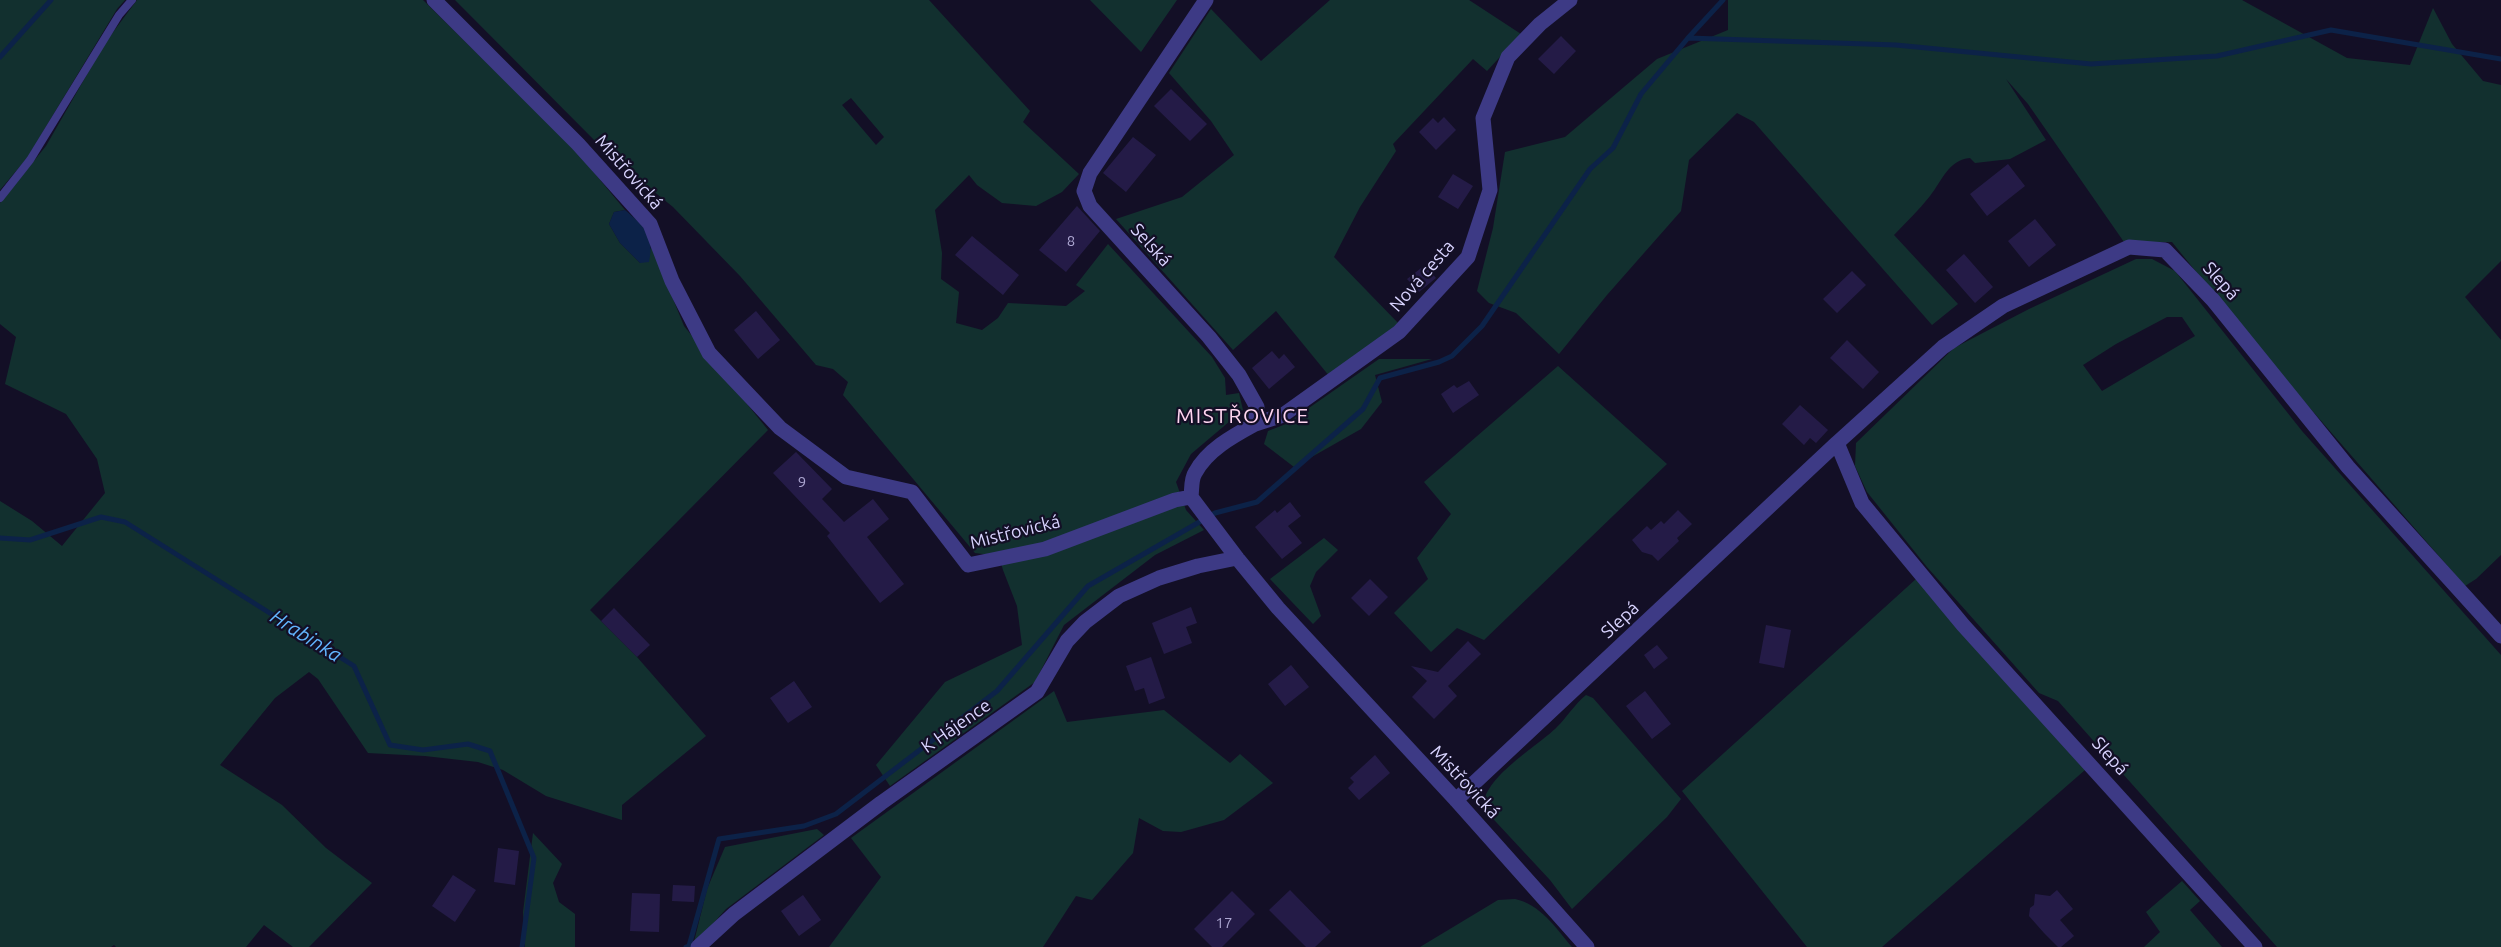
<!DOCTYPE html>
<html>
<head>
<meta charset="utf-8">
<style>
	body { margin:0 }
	canvas { display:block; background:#130f26 }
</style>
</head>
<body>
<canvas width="2501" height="947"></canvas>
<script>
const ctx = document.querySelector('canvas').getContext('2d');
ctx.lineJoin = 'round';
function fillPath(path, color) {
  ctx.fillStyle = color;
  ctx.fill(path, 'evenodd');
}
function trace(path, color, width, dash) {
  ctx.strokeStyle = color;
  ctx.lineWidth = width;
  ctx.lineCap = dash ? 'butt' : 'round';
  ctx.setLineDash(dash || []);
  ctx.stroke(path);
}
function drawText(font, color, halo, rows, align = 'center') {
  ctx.font = font + ' Ubuntu,sans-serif';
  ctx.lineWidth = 4.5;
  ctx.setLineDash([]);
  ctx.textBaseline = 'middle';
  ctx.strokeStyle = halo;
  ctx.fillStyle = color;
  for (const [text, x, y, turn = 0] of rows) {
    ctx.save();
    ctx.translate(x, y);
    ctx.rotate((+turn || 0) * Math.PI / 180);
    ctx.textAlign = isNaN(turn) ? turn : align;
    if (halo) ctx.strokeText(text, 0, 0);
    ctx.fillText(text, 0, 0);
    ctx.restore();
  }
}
const green = new Path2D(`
	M0 0H125L117 9 27 158 0 190Z
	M137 0H423L577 152 625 210 614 212 609 224 620 243 640 263 652 247 684 326 768 430 590 610 637 657 706 736 622 805V820L546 796 503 770 478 762 425 756 368 753 318 679 309 672 275 698 220 765 282 805 326 848 372 883 309 947H293L264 925 246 947H116L114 945 111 947H0V501L32 521 62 546 105 493 97 459 66 414 5 384 16 337 0 324V203L46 146 105 43Z
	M455 0H929L1030 111 1023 122 1079 174 1062 192 1036 206 1002 203 977 185 969 175 935 210 942 253 941 279 959 292 956 323 982 330 998 318 1008 303 1066 306 1085 291 1076 285 1108 244 1212 357 1225 378 1226 395 1239 393 1243 410 1191 454 1176 482 1186 510 1204 530 1155 555 1064 625 1035 682 890 786 876 765 945 682 1022 645 1017 606 1003 570 999 556 975 553 843 395 848 382 833 369 816 365 740 276 673 207 610 156ZM851 98 884 137 876 145 842 105Z
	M1090 0H1177L1141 52Z
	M1330 0H1469L1521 34 1487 71 1473 59 1393 144 1396 151 1360 207 1334 257 1399 324 1330 377 1276 311 1233 350 1116 219 1182 197 1234 155 1211 121 1169 73 1211 9 1261 61Z
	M1728 0H2242L2347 58 2410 65 2433 8 2452 44 2483 81 2501 85V261L2465 297 2501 340V555L2476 579 2465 586 2262 353 2172 242H2124L2028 104 2006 79 2046 140 2010 159 1975 163 1970 158C1948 160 1942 181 1930 196 1919 210 1906 222 1894 235L1958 304 1932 325 1754 122 1737 113 1689 160 1681 211 1607 295 1559 354 1516 313 1489 303 1477 291 1493 228 1505 152 1565 137 1657 59 1728 30Z
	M2136 259H2152L2175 271 2302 431 2501 655V947H2277L2058 701 2039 693 1927 567 1867 492 1855 466 1856 443 1954 348 2029 309ZM2167 317H2182L2195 336 2102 391 2083 365 2116 344Z
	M1379 359H1432L1375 375 1382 402 1361 429 1294 467 1264 444 1268 431 1286 424Z
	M1558 366 1667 464 1484 640 1457 628 1431 652 1394 613 1428 579 1417 558 1451 514 1424 482Z
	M1324 538 1338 550 1316 572 1310 586 1321 616 1313 624 1270 579Z
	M1916 579 2085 770 1882 947H1807L1682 791Z
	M1054 691 1067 722 1164 710 1230 763 1240 754 1273 783 1224 820 1181 832 1163 831 1139 818 1133 853 1092 900 1076 896 1043 947H829L881 877 851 838Z
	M1586 695 1593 698 1681 799 1667 817 1572 909 1550 880 1483 808C1483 777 1537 747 1557 727 1567 717 1574 705 1586 695Z
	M817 829 824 835 726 909 693 946 707 889 725 847Z
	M533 833 562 864 553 883 559 902 575 914V947H525L523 912Z
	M2182 881 2200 901 2190 910 2222 947H2144L2160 932 2146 912Z
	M1515 899C1540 904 1556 928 1572 947H1420L1498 900Z`);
const water = new Path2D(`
	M625 210C645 227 655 234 649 262L640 263 620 243 609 224 614 212Z`);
const stream = new Path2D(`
	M1688 38 1723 0
	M0 57 51 0
	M0 538 30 540 101 517 125 522 354 666 390 745 423 750 468 744 490 751 534 858 522 947
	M686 947 689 946 719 839 804 826 836 814 997 691 1088 586 1215 513 1257 502 1363 409 1380 378 1439 362 1452 356 1482 326 1590 169 1613 148 1641 94 1688 38 1896 45 2091 64 2217 56 2331 30 2501 59`);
const building = new Path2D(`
	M1561 36 1576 51 1554 74 1538 59Z
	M1171 89 1207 124 1190 141 1154 106Z
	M1444 117 1456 130 1436 150 1419 132 1433 118 1438 123Z
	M1133 137 1156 155 1126 192 1103 173Z
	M2008 164 2025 186 1987 216 1970 194Z
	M1453 174 1473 186 1458 209 1438 197Z
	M1077 206 1100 231 1066 272 1039 250Z
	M2035 219 2056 245 2029 267 2008 241Z
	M972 236 1019 275 1003 295 955 255Z
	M1964 254 1993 287 1975 303 1946 270Z
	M1425 265 1436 278 1419 292 1407 279Z
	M1852 271 1866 285 1837 313 1823 299Z
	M756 311 780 340 758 359 734 330Z
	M1847 340 1879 372 1863 389 1830 358Z
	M1272 351 1279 359 1284 354 1295 367 1269 389 1252 368Z
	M1469 381 1479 395 1453 413 1441 394 1454 385 1457 388Z
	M1800 405 1828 430 1816 443 1810 438 1804 445 1782 424Z
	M796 452 832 489 822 499 844 522 873 499 889 519 867 537 904 584 880 603 827 536 830 533 773 473Z
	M1290 502 1301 516 1288 526 1302 543 1282 559 1255 527 1275 510 1277 513Z
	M1678 510 1692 524 1677 538 1679 541 1658 561 1652 555 1642 552 1632 540 1647 526 1651 530 1661 521 1664 524Z
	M1370 579 1388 597 1369 616 1351 598Z
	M1191 607 1197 623 1186 627 1192 643 1164 654 1152 623Z
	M614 608 650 645 637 657 601 621Z
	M1766 625 1791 630 1784 668 1759 663Z
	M1468 641 1481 654 1448 686 1457 696 1434 719 1412 697 1427 681 1411 666 1438 672Z
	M1657 645 1668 658 1654 669 1644 655Z
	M1151 657 1165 698 1149 704 1144 688 1135 691 1126 666Z
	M1291 665 1309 687 1285 706 1268 684Z
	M794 681 812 707 788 723 770 698Z
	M1645 691 1671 724 1652 739 1626 706Z
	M1375 755 1390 773 1359 800 1348 788 1354 782 1350 778Z
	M498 848 519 851 515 885 494 882Z
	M453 875 476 890 455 922 432 906Z
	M673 885 695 886 694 902 672 901Z
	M1290 890 1331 932 1315 947H1306L1269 910Z
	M2057 890 2073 909 2060 920 2074 936 2061 947H2058L2044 933 2029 916 2030 908 2034 905 2035 894 2050 896Z
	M1232 891 1255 914 1222 947H1212L1194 929Z
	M632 893 660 894 659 932 630 931Z
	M803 895 821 920 799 936 781 911Z`);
const service = new Path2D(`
	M0 198 30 160 119 15 132 0`);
const minor = new Path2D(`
	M434 0 578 144 650 224 672 281 709 353 780 428 846 477 912 492 968 565 1045 549 1175 500 1191 497
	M1255 424 1283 415 1399 332 1468 257 1490 190 1483 118 1508 57 1540 24 1570 0
	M1191 497C1192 489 1191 479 1195 473 1207 450 1233 436 1255 424L1257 407 1239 375 1209 337 1090 206 1084 191 1090 173 1206 0
	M1191 497 1237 558 1278 608 1456 800 1587 947
	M1456 800 1837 443
	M698 947 734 914 881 803 1037 692 1067 641 1085 622 1119 596 1159 578 1198 566 1237 558
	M2255 947 1963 625 1862 503 1837 443 1943 347 2003 306 2129 247 2165 250 2213 300 2348 467 2501 636`);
const numberNames = [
	["8",1071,241],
	["9",802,482],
	["17",1224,923]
];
const streetNames = [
	["Mistřovická",629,172,49],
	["Selská",1151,245,48],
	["Nová cesta",1422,276,-49],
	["Slepá",2221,281,48],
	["Mistřovická",1015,532,-14],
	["Slepá",1620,620,-43],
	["K Hájence",956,726,-35],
	["Slepá",2110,756,48],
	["Mistřovická",1465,782,47]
];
const waterNames = [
	["Hrabinka",306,636,32]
];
const quarterNames = [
	["MISTŘOVICE",1243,416]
];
fillPath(green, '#12302f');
fillPath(water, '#0c2248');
trace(stream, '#0c2248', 5);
fillPath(building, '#241b47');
trace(service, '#3d3a85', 8);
trace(minor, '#3d3a85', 15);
drawText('15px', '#aca6d1', null, numberNames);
drawText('18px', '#d9d4ff', '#130f26', streetNames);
drawText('italic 20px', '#62b6ff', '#130f26', waterNames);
ctx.letterSpacing = '1.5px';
drawText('21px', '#ffd6f0', '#130f26', quarterNames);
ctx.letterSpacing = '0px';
</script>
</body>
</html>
